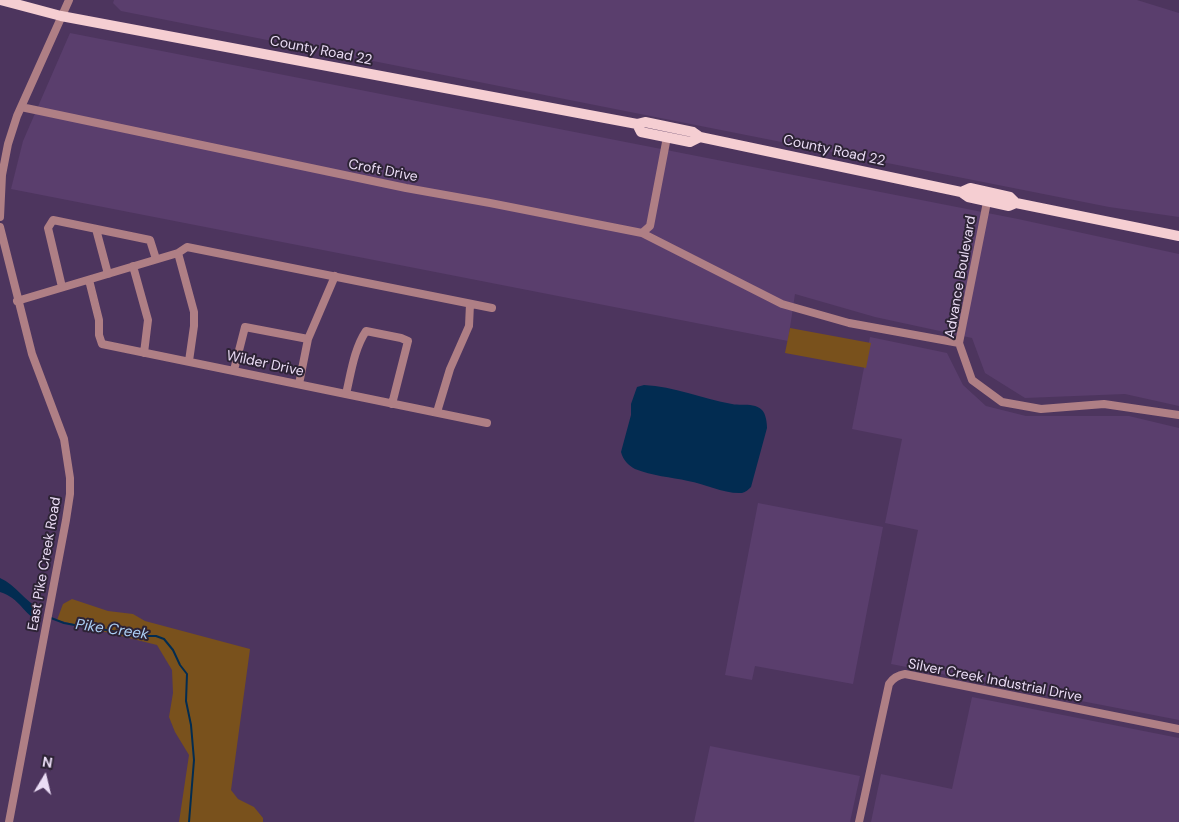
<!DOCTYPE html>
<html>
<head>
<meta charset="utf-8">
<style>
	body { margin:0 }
	#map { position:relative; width:1179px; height:822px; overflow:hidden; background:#4d355e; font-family:"DM Sans",sans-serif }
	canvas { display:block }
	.north { position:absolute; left:20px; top:752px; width:50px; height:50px; -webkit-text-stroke:4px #2d2335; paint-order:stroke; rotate:9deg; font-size:14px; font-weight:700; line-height:20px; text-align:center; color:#eadcf5 }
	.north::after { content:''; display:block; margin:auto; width:18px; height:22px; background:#eadcf5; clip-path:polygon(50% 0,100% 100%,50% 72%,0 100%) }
</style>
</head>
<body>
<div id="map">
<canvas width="1179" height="822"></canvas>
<div class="north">N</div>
</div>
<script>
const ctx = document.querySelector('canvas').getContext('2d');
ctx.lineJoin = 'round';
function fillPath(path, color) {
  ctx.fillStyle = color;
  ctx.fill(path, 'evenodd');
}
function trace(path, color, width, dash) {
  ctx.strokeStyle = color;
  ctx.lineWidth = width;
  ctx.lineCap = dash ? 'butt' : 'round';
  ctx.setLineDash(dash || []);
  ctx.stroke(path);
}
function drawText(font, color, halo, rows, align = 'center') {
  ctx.font = font + ' "DM Sans",sans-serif';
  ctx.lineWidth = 4;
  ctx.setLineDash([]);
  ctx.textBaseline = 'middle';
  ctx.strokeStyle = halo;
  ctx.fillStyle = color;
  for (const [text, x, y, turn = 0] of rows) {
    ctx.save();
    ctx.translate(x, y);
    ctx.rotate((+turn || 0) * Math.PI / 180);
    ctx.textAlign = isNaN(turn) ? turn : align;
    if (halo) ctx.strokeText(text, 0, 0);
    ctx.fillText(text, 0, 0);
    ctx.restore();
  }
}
const built = new Path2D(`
	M114 0H1137L1179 13V217L1109 207 121 11 113 3Z
	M70 33 1018 219 1179 254V406L1125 394 1025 398 985 373 972 338 875 317 795 294 788 341 11 189 23 141Z
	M870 337 947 353 963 385 986 406 1026 416H1129L1179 428V720L891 664 918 530 885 523 902 439 852 429Z
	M758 503 883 527 853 684 755 666 752 680 725 675Z
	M972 697 1179 738V822H871L881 774 952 789Z
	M710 746 860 776 850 822H694Z`);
const green = new Path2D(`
	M790 328 871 343 866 368 785 353Z
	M72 599 108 611 133 614 145 621 250 649 231 790 238 799 254 807 263 818V822H179L189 755 175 732 169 717 173 693 172 670 157 645 57 620 63 604Z`);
const water = new Path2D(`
	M644 385C674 386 702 399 732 404 741 406 754 402 762 410 766 414 767 423 767 428L751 487C748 490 746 492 742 493 724 494 705 484 688 481 671 477 652 476 635 469 628 465 623 460 621 452L631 415V404L637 387Z
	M0 578C16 585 25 602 41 609L38 620C25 616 20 598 0 592Z`);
const stream = new Path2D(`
	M51 618 64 623 96 629 107 630 135 636H156L164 639 173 650 180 665 187 674 186 701 191 725 194 760 189 822`);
const minor = new Path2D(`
	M21 107 406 188 490 203 642 233 650 226 667 137
	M987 202 959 343 972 380 1002 402 1041 409 1104 404 1179 415
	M0 217 2 175 8 144 17 116 69 0
	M0 227 32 354 64 439 70 478V494L66 520 9 822
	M96 229 108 274
	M642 233 782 304 849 323 959 343
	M178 253 194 312V326L189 361
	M133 266 148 320 144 353
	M89 280 99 320V335L102 344 487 423
	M62 287 48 228 53 220 150 240 156 259
	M17 301 178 253 187 247 492 308
	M234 370 245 327 308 339
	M299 384 308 339 335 276
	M346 394C351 373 354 349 366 331L401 338 408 341 392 404
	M437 412 450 369 469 326 470 304
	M859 822 889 684C893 678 898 675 905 674L1179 729`);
const major = new Path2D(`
	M1 0 61 16 637 124 645 122 693 132 700 137 961 192 968 197 1009 206 1016 203
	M637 124 641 132 690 142 700 137
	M961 192 970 188 1010 197 1016 203 1179 236`);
const streetNames = [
	["County Road 22",321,51,11],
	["County Road 22",834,151,12],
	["Croft Drive",383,171,11],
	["Advance Boulevard",961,277,-80],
	["Wilder Drive",265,364,12],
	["East Pike Creek Road",45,564,-80],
	["Silver Creek Industrial Drive",995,681,11]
];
const waterNames = [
	["Pike Creek",112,630,8]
];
fillPath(built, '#5a3e6d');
fillPath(green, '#79511c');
fillPath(water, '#022c51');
trace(stream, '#022c51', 2);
trace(minor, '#af7f85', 8);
trace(major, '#f5ced2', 10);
drawText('14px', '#eadcf5', '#2d2335', streetNames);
drawText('italic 15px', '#acd0f6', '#2d2335', waterNames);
</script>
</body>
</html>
